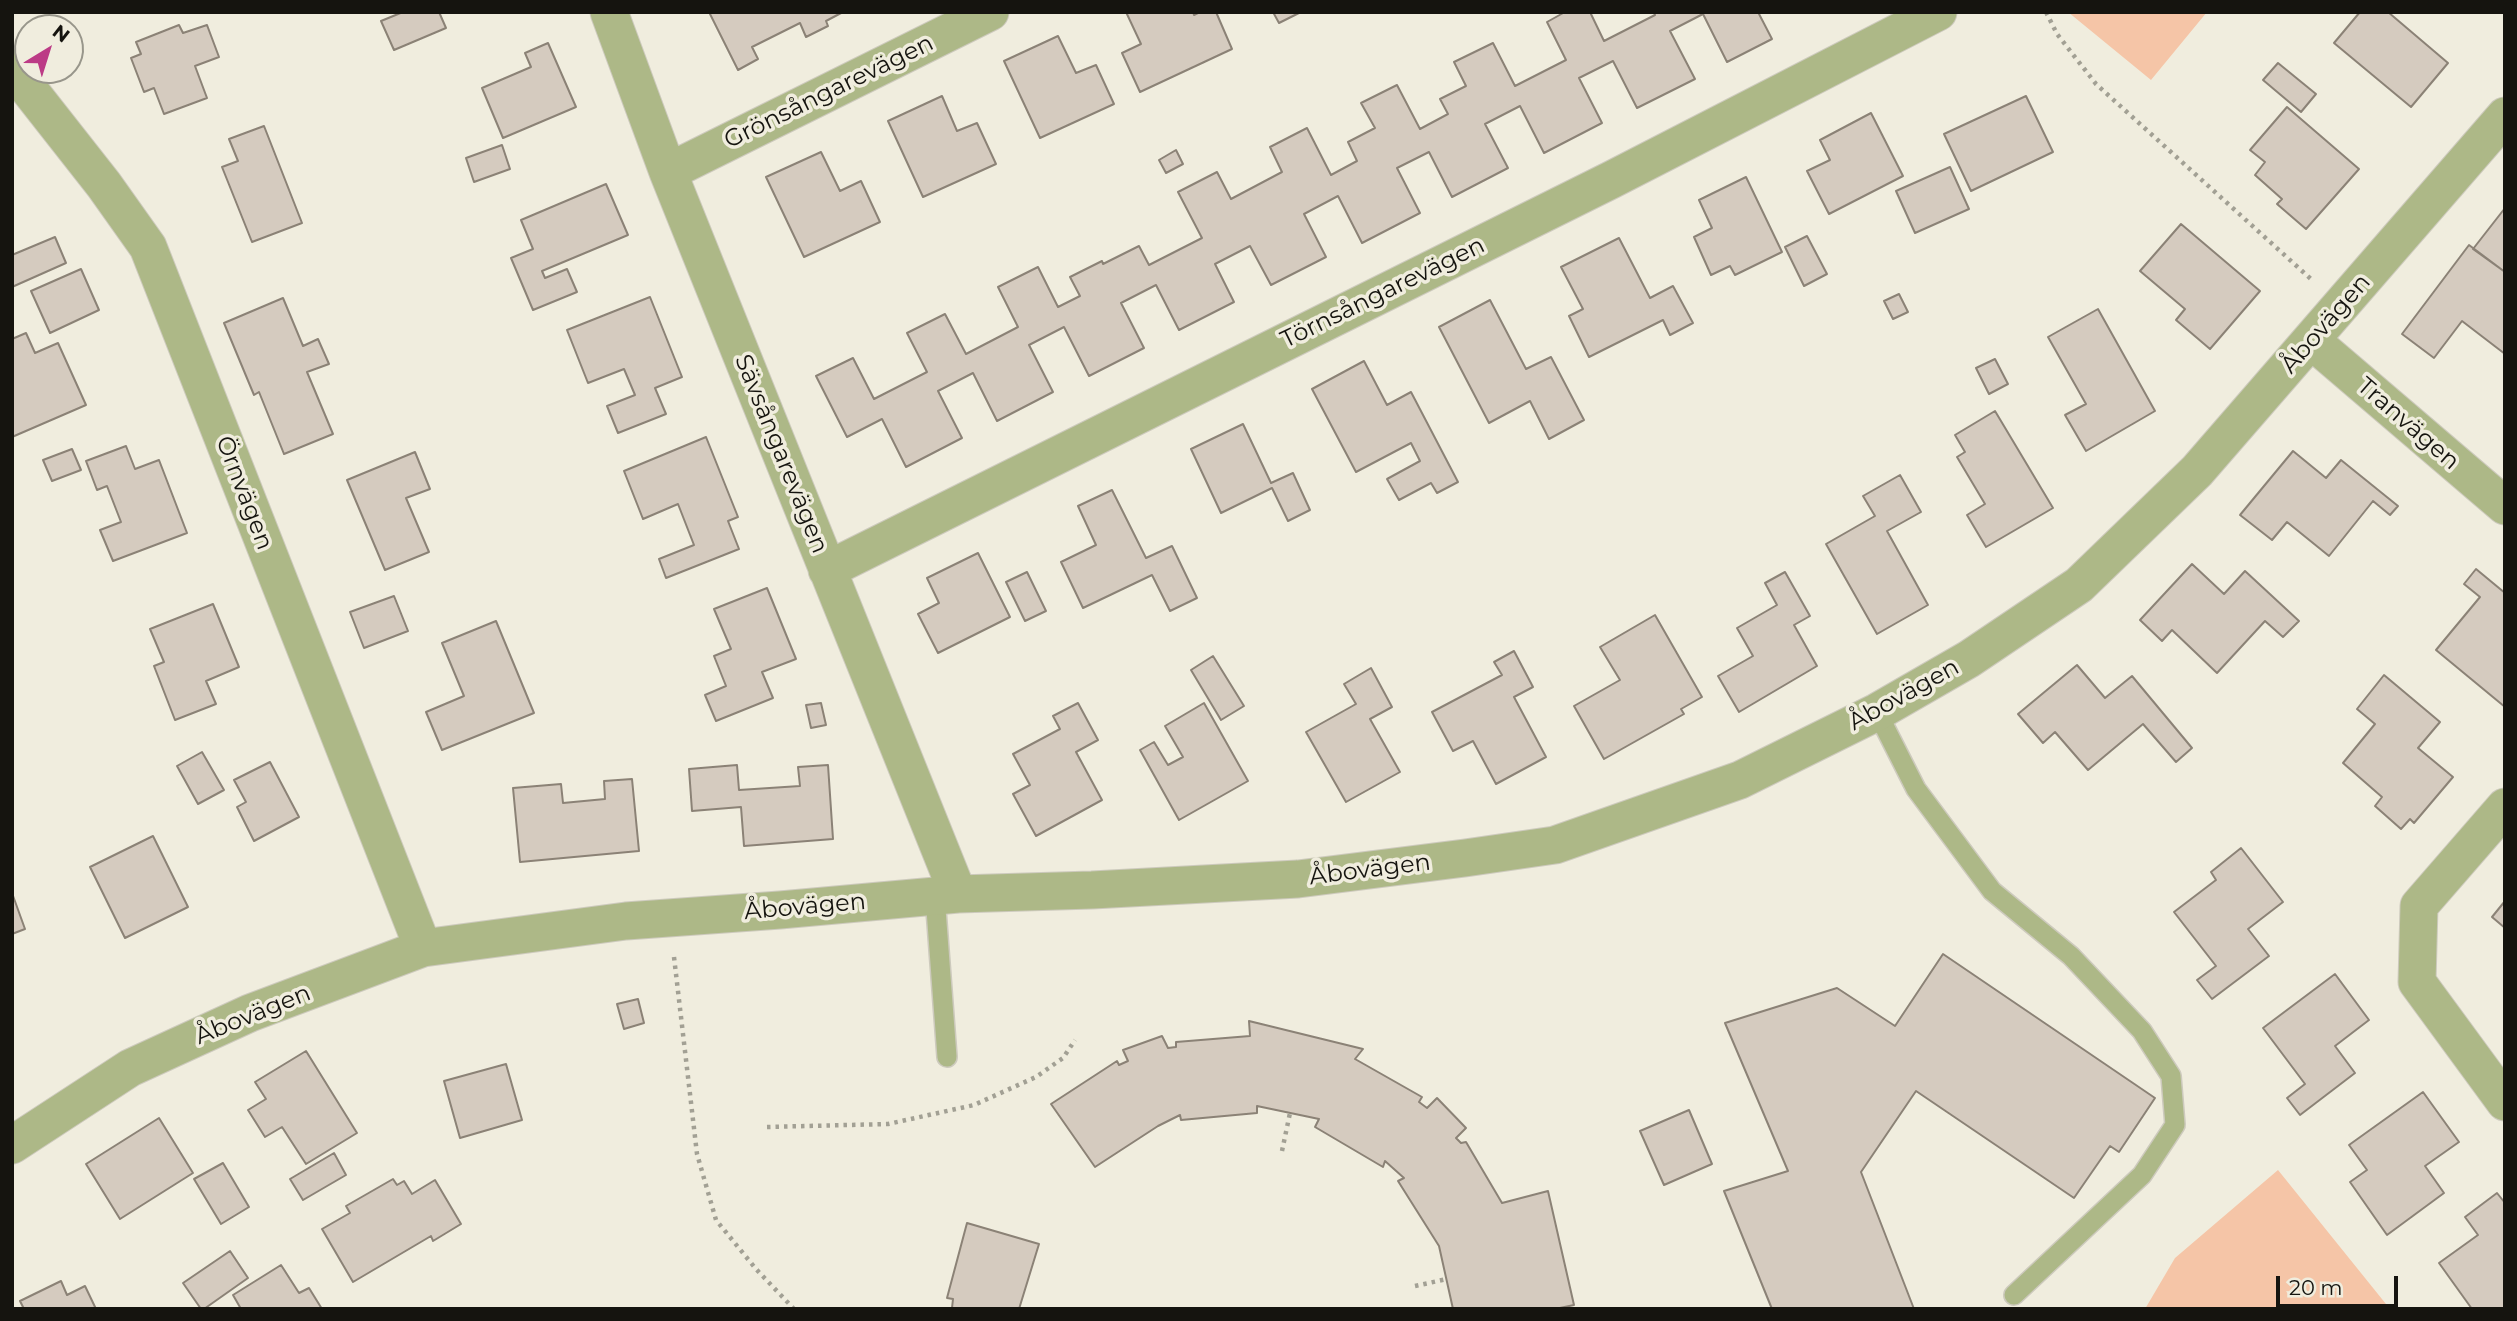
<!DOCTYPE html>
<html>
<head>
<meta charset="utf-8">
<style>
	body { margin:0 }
	#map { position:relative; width:2517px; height:1321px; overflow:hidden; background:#f0edde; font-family:Montserrat,sans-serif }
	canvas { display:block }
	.frame { position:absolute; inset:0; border:14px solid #15140f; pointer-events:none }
	.north { position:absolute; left:14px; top:14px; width:70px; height:70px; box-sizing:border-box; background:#f0edde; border:2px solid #98968b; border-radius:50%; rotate:38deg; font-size:19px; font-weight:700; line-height:28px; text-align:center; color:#15140f }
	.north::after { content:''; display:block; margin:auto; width:24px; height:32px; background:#bc3b86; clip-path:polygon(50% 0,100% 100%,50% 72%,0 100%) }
	.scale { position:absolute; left:2276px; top:1276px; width:122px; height:32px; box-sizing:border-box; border:4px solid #15140f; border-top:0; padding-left:9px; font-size:21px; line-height:24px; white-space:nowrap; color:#15140f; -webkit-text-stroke:5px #f0edde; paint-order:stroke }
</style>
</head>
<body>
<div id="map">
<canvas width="2517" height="1321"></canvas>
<div class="frame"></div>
<div class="north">N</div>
<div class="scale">20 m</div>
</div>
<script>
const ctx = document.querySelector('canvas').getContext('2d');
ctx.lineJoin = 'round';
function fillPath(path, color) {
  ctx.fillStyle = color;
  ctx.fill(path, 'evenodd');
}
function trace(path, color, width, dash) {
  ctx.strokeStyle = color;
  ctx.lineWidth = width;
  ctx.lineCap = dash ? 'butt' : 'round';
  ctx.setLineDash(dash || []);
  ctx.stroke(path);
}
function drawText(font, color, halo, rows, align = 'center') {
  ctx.font = font + ' Montserrat,sans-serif';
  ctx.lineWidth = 7;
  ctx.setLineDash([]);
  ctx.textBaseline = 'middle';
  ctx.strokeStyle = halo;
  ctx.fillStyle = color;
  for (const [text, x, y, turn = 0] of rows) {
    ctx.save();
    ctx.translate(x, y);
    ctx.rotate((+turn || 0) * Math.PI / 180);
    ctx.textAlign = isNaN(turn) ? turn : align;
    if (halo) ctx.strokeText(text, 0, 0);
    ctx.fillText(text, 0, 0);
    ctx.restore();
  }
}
const green = new Path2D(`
	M2068 12H2207L2151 80Z
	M2278 1170 2390 1309H2145L2175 1258Z`);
const building = new Path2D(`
	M403 12H439L446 28 394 50 381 21Z
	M709 12H843L826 21 828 26 806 37 800 23 752 47 758 59 738 70Z
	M1126 12H1193L1194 15 1200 12H1216L1232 49 1140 92 1122 53 1141 44Z
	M1273 12H1301L1279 23Z
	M1565 12H1590L1604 41 1655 15 1654 12H1758L1772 39 1727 62 1703 14 1670 31 1695 79 1637 108 1613 61 1579 78 1602 123 1544 153 1520 106 1485 124 1508 168 1452 197 1429 152 1397 168 1420 213 1362 243 1338 196 1304 214 1326 257 1271 285 1250 246 1215 264 1234 302 1179 330 1156 285 1121 303 1144 348 1089 376 1064 327 1029 345 1053 392 997 421 973 373 938 391 962 438 906 467 882 419 847 437 816 376 853 358 874 399 927 372 907 333 945 314 966 354 1018 327 998 287 1038 267 1058 307 1080 296 1070 277 1102 261 1103 264 1139 246 1149 265 1202 238 1178 192 1217 172 1231 199 1282 172 1270 147 1307 128 1331 175 1357 161 1348 142 1375 128 1361 103 1397 85 1420 129 1448 114 1440 99 1466 86 1454 62 1493 43 1515 86 1566 60 1547 22Z
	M2360 12H2388L2448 63 2411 107 2334 43Z
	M179 25 183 33 207 25 219 57 195 66 207 98 164 114 154 88 144 92 131 58 141 54 136 42Z
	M1058 36 1076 73 1096 65 1114 104 1040 138 1004 61Z
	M548 43 576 107 503 138 482 88 531 67 525 53Z
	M2278 63 2316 94 2301 112 2263 80Z
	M942 96 957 131 977 123 996 164 923 197 888 121Z
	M2026 96 2053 152 1971 191 1944 134Z
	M2287 107 2359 169 2306 229 2277 204 2282 199 2255 175 2265 162 2250 150Z
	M1871 113 1903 176 1829 214 1807 171 1830 160 1820 140Z
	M264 126 302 223 252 242 222 167 238 161 229 139Z
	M502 145 510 169 474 182 466 158Z
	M1176 150 1183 164 1166 173 1159 160Z
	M821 152 840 191 861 181 880 222 804 257 766 177Z
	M1950 167 1969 209 1915 233 1896 191Z
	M1746 177 1782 252 1735 275 1730 266 1711 275 1694 237 1712 228 1699 200Z
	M606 184 628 235 542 271 545 278 567 269 577 292 533 310 511 258 533 249 521 220Z
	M2505 208V272L2473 249Z
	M2181 224 2260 291 2210 349 2176 320 2185 309 2140 271Z
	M1807 236 1827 274 1804 286 1785 247Z
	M55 237 66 263 12 287V255Z
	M1619 238 1650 298 1673 286 1693 323 1670 335 1663 320 1589 357 1569 316 1583 309 1561 267Z
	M2469 245 2505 272V354L2462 321 2434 358 2402 334Z
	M81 269 99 310 50 333 31 291Z
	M1899 294 1908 312 1893 319 1884 301Z
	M650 297 682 377 655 388 666 414 618 433 607 406 635 395 624 369 588 383 567 330Z
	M283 298 303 346 318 339 329 364 307 372 333 434 284 454 259 392 254 395 224 323Z
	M1490 300 1526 369 1551 357 1584 420 1549 439 1530 401 1489 423 1439 327Z
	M2098 309 2155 411 2086 451 2065 415 2086 404 2048 337Z
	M26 333 35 353 58 343 86 405 12 437V339Z
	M1995 359 2008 384 1989 394 1976 368Z
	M1364 361 1387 405 1411 392 1458 482 1437 493 1431 483 1399 500 1387 479 1420 461 1411 443 1356 472 1312 389Z
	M1995 411 2053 508 1986 547 1967 515 1985 504 1957 457 1965 452 1955 435Z
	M1243 424 1271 483 1293 473 1310 510 1288 521 1272 488 1221 513 1191 449Z
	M706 437 738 517 728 521 739 549 666 578 659 559 694 545 678 504 643 519 624 471Z
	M126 446 135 469 159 460 187 533 113 561 100 530 121 522 107 486 97 490 86 461Z
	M72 449 81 470 52 481 43 460Z
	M2293 451 2326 478 2341 460 2398 506 2390 515 2373 501 2329 556 2287 522 2272 540 2240 515Z
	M415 452 430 489 406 498 429 552 385 570 347 480Z
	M1900 475 1921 512 1887 531 1928 605 1877 634 1826 544 1875 516 1863 496Z
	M1112 490 1146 558 1172 546 1197 598 1170 611 1152 575 1083 608 1061 562 1096 545 1078 506Z
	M978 553 1010 617 938 653 918 614 939 603 927 578Z
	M2192 564 2224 594 2245 571 2299 621 2283 637 2265 621 2217 673 2172 630 2162 641 2140 620Z
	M2476 569 2505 593V707L2436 650 2480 597 2464 584Z
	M1027 572 1046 611 1025 621 1006 582Z
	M1785 572 1810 616 1794 625 1817 666 1739 712 1718 676 1753 656 1737 628 1777 605 1765 583Z
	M767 588 796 659 762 672 773 698 716 721 705 695 726 686 714 656 731 649 714 609Z
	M394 596 408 631 364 648 350 612Z
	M213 604 239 667 206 681 216 704 175 720 154 666 164 662 150 629Z
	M1655 615 1702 697 1681 709 1684 714 1604 759 1574 706 1620 680 1600 647Z
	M496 621 534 713 442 750 426 712 464 696 442 643Z
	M1514 651 1533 687 1514 697 1546 757 1496 784 1473 741 1453 751 1432 712 1502 675 1494 662Z
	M1213 656 1244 706 1221 720 1191 670Z
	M2077 665 2105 698 2132 676 2192 748 2176 762 2143 724 2088 770 2055 732 2043 743 2018 714Z
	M1371 668 1392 707 1370 719 1400 772 1346 802 1306 732 1356 704 1344 684Z
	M2384 675 2440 722 2418 748 2453 777 2414 823 2410 819 2401 829 2375 806 2382 797 2343 763 2375 724 2357 709Z
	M821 703 826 725 811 728 806 705Z
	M1078 703 1098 740 1076 752 1102 800 1036 836 1013 794 1030 785 1013 754 1060 729 1053 716Z
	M1204 703 1248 781 1179 820 1140 750 1154 742 1168 765 1183 757 1165 726Z
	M202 752 224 790 198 804 177 766Z
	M270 762 299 817 254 841 237 807 246 802 234 780Z
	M737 765 739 790 800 786 798 767 828 765 833 839 744 846 741 807 692 811 689 769Z
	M632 779 639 851 520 862 513 788 561 784 563 803 605 799 604 781Z
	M153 836 188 907 125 938 90 867Z
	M2241 848 2283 902 2248 929 2269 956 2212 999 2197 980 2216 966 2174 912 2216 880 2211 872Z
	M12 893 25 929 12 934Z
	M2505 901V928L2492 917Z
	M1943 954 2155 1098 2119 1152 2110 1146 2074 1198 1916 1091 1861 1172 1914 1309H1772L1724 1191 1788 1171 1725 1023 1837 988 1895 1026Z
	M2335 974 2369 1020 2335 1046 2355 1073 2300 1115 2287 1098 2305 1084 2263 1028Z
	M638 999 644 1023 624 1029 617 1004Z
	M1249 1021 1363 1049 1355 1059 1422 1097 1419 1102 1427 1108 1437 1098 1466 1128 1456 1138 1461 1143 1466 1142 1502 1203 1548 1191 1574 1305 1555 1309H1453L1439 1246 1398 1181 1404 1178 1385 1161 1383 1167 1315 1127 1319 1119 1257 1106V1113L1181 1120 1180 1115 1158 1126 1095 1167 1051 1104 1117 1061 1119 1065 1128 1061 1123 1050 1162 1036 1168 1048 1176 1047V1042L1250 1036Z
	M306 1051 357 1133 306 1164 282 1127 265 1137 248 1110 266 1099 255 1082Z
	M506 1064 522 1120 460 1138 444 1081Z
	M2423 1092 2459 1142 2425 1166 2444 1193 2387 1235 2350 1182 2367 1170 2349 1145Z
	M1689 1110 1712 1164 1664 1185 1640 1131Z
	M159 1118 193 1173 120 1219 86 1164Z
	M334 1153 346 1175 303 1200 290 1179Z
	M223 1163 249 1207 221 1224 194 1179Z
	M393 1179 397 1185 404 1181 412 1194 435 1180 461 1224 433 1241 431 1236 353 1282 322 1229 350 1213 346 1206Z
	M2497 1193 2505 1203V1309H2472L2439 1263 2478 1235 2465 1217Z
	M967 1223 1039 1244 1019 1309H938L952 1308 953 1299 947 1298Z
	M230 1251 248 1278 204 1309H201L183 1283Z
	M281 1265 299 1293 309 1288 322 1309H241L233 1295Z
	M61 1281 67 1295 85 1286 96 1309H24L20 1301Z`);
const path = new Path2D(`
	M2046 12 2057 34 2096 84 2312 280
	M674 957 697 1154 716 1220 756 1269 794 1309
	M767 1127 888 1124 974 1105 1036 1077 1063 1058 1075 1040
	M1282 1151 1290 1113
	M1415 1286 1447 1279`);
const lane = new Path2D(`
	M1877 712 1916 789 1992 891 2071 956 2142 1031 2171 1076 2175 1125 2142 1175 2014 1295
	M935 896 947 1057`);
const street = new Path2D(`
	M609 12 668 172 958 894
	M12 68 104 185 148 247 423 948
	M668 172 990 12
	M2312 341 2505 506
	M827 570 1611 180 1938 12
	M2505 807 2419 906 2417 982 2505 1102
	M12 1145 130 1068 250 1013 423 948 626 921 780 910 958 894 1092 890 1298 879 1465 858 1555 845 1740 780 1877 712 1969 659 2079 585 2197 471 2505 116`);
const streetNames = [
	["Grönsångarevägen",829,92,-26],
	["Törnsångarevägen",1383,293,-26],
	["Åbovägen",2326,324,-49],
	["Tranvägen",2408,424,41],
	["Sävsångarevägen",781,454,68],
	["Örnvägen",244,493,69],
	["Åbovägen",1904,695,-29],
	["Åbovägen",1370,870,-7],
	["Åbovägen",805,907,-5],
	["Åbovägen",253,1015,-22]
];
fillPath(green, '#f5c5a7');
fillPath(building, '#d5cbbf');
trace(building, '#8b8276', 2);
trace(lane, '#cdcabd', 22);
trace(street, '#cdcabd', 39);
trace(path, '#a2a094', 4.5, [3.5, 5]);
trace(lane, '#adb887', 19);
trace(street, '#adb887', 37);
drawText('24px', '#15140f', '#f0edde', streetNames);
</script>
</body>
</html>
